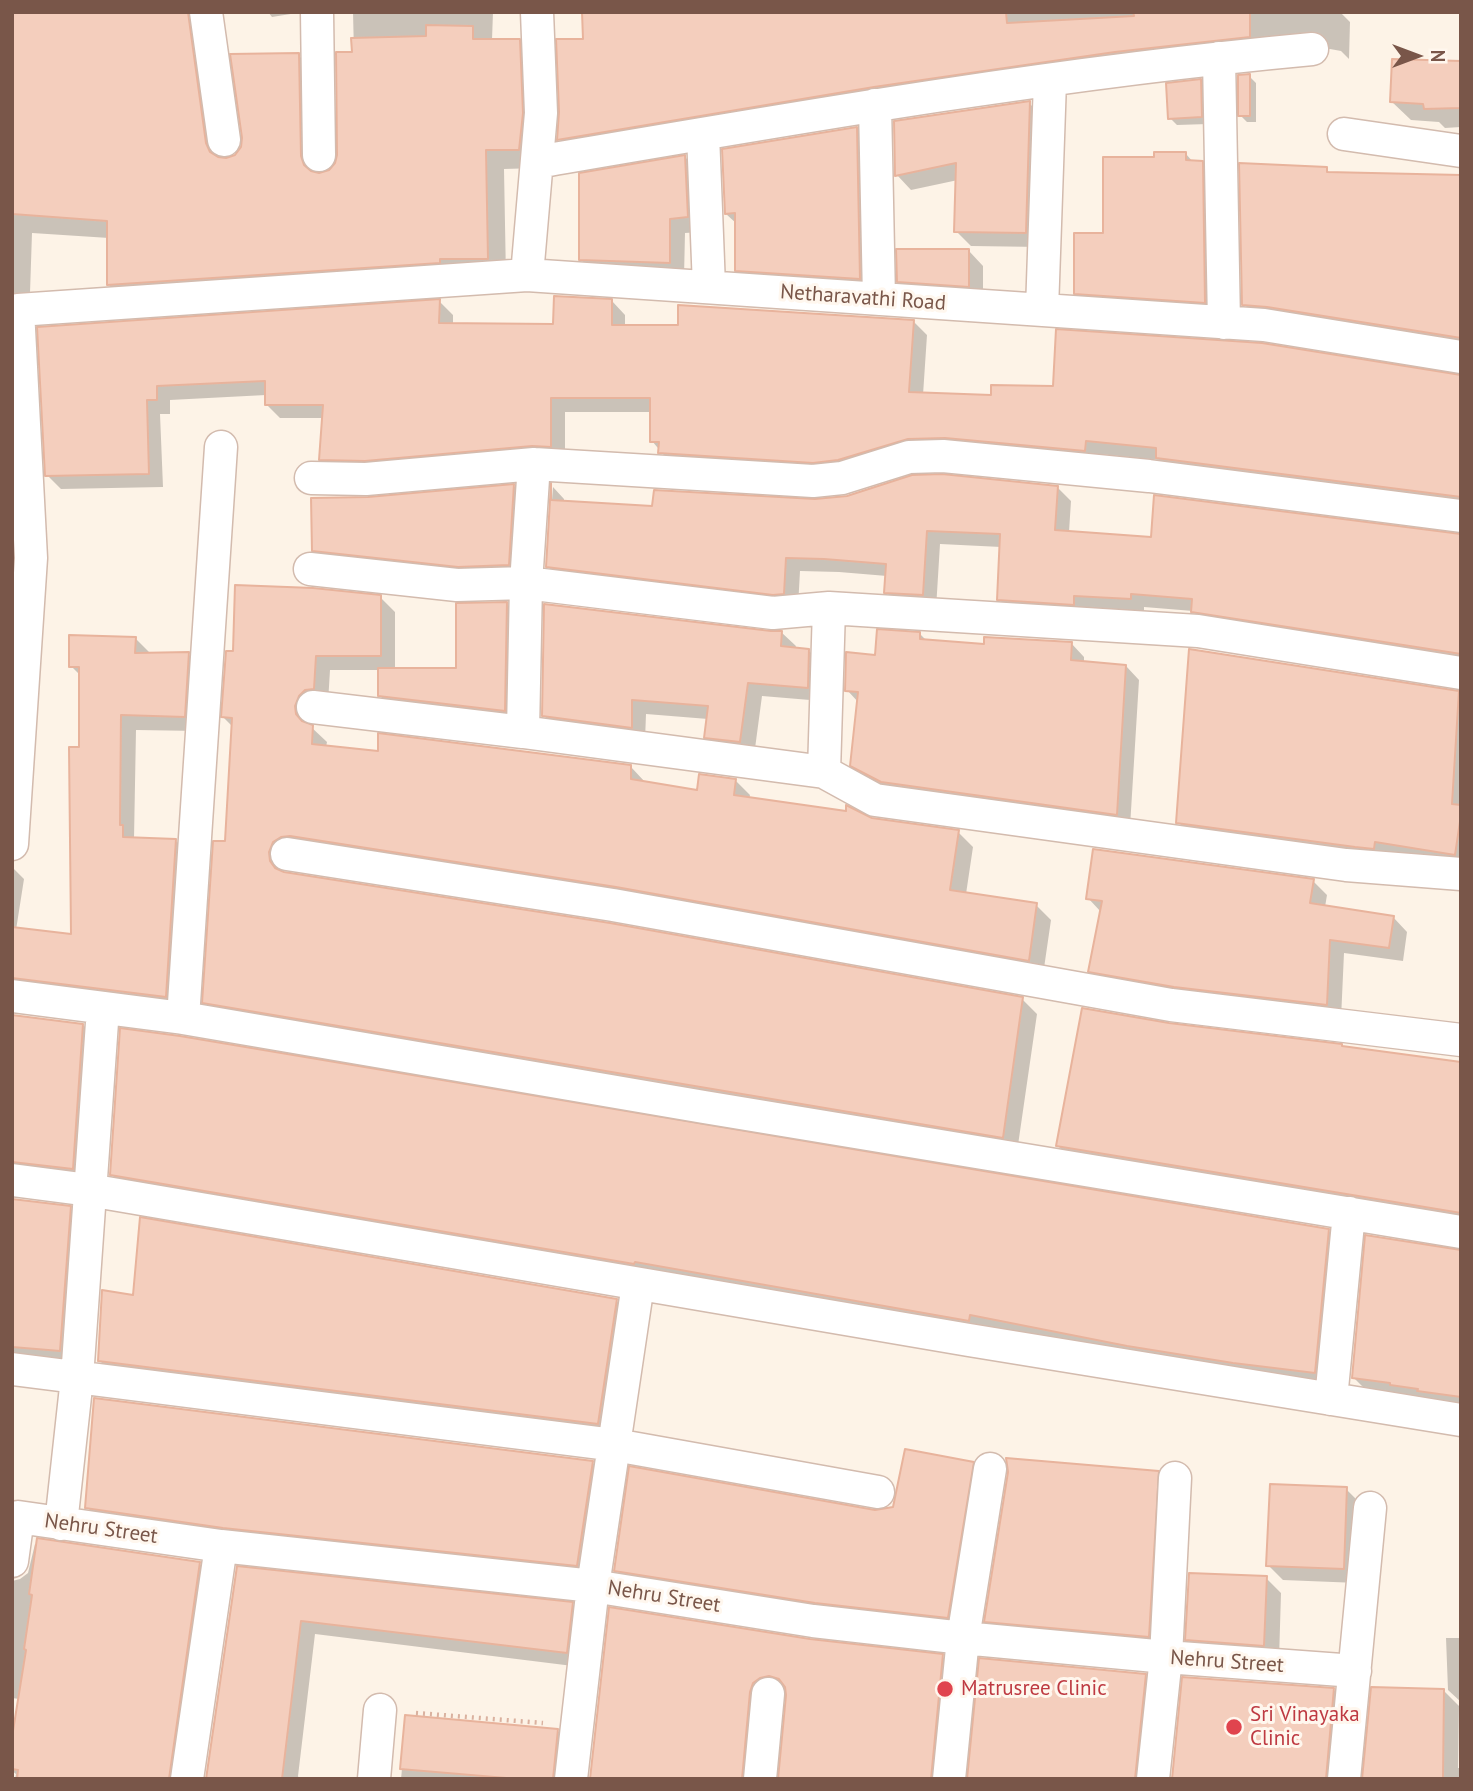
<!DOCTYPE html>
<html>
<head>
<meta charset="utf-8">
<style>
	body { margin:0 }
	#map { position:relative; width:1473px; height:1791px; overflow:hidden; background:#fdf3e7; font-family:"PT Sans",sans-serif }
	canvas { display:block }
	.frame { position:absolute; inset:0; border:14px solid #795649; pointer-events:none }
	.north { position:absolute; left:1382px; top:21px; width:70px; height:70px; -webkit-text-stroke:5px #fff7ee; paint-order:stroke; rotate:90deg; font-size:19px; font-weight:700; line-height:28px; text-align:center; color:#795649 }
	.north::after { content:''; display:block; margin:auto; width:24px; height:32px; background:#795649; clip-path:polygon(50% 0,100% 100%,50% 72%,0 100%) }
</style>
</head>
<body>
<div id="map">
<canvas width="1473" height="1791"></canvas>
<div class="frame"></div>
<div class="north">N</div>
</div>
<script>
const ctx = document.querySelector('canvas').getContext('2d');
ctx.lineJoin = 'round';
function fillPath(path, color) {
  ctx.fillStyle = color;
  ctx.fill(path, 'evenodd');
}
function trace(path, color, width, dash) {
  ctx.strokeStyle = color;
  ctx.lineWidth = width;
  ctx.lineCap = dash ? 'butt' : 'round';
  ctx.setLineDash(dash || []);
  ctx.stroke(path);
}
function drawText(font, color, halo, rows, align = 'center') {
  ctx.font = font + ' "PT Sans",sans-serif';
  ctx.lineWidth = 6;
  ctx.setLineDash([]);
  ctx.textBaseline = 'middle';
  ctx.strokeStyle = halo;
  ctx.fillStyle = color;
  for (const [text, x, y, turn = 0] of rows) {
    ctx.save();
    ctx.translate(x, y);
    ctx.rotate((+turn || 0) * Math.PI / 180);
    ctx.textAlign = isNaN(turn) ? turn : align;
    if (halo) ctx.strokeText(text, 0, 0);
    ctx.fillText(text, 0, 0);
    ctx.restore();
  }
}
const shadow = new Path2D(`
	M12 12 193 56 212 75 224 160 236 156 242 148 244 138 298 55 318 74 319 175 330 172 337 164 354 54 353 12H493L492 40H519L538 60V168L504 169 506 278 128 304 109 285V238L32 233 30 293H12Z
	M268 12H303L272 17Z
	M703 12H1340L1350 22 1349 59 1341 51 1330 49 1135 71 578 158 559 139 585 40Z
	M1461 63V127L1445 128 1439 122 1411 120 1391 101Z
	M1249 76 1256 83V122H1247L1240 115Z
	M1200 81 1207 88 1208 124 1177 125 1170 118Z
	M1029 103 1044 118 1041 247 971 246 956 231 958 180 911 190 897 175Z
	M856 129 871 144 874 293 751 285 736 270 737 224 726 214Z
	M1186 154 1193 162H1202L1213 174 1216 313 1088 305 1076 293 1156 159Z
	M685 157 700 172 702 232 685 233 684 277 595 274 580 259Z
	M1326 169 1331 174 1461 181V349L1258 318 1244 304Z
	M969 251 983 266V301L914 296 899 281Z
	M439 301 453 315V325L555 326 612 301 625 315V326L913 321 927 335 923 395 992 397 1054 388 1461 377V509L1172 472 1160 460 1099 454V464L853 473 673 466 652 441V412H565V460L335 473 321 459 324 418H280L266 404V395L170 400V414H160L163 487 61 489 47 475 41 356Z
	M12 367 20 375 12 717Z
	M514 486 528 501 523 579 329 565 314 550 368 499Z
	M553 487 564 499V503L653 508 1057 487 1071 501 1069 532 1153 539 1461 536V665L1207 625 1193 611 1144 607V612L1012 613 999 599 1001 547 940 544 936 609 900 606 886 592 887 576 839 572 800 571 798 607 561 580 547 566Z
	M380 597 395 612V670H458L507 604 521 619 519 725 395 711 380 696V670H330L328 703 309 721 310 726 327 742 326 747 380 753 631 767 645 782 699 792 735 780 750 795 749 799 958 832 973 847 966 894 1036 905 1051 920 1043 975 283 866 284 874 1022 999 1037 1014 1017 1152 219 1017 204 1002 226 843 233 727 223 717Z
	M781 632 796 646 795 649 809 651 823 665 822 701 762 696 754 756 720 751 706 737 708 719 646 714 645 741 558 729 543 715Z
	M920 634 927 641 985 646 1071 643 1084 657V663L1126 666 1139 680 1130 827 896 795 866 778 852 765 859 703 847 690 876 657Z
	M135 638 151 654H188L203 669 199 731 136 730 134 839 176 841 191 856 181 1012 12 1001V867L24 879 16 930 73 936 81 748V676L71 666Z
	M1458 693H1461V866L1192 836 1178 822Z
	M1313 881 1327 895 1325 907 1393 917 1407 932 1403 961 1344 953 1341 1019 1105 985 1090 971 1101 912 1088 898Z
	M12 1016 83 1025 98 1041 88 1184 12 1185Z
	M1169 1025 1461 1064V1224L1072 1160 1058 1146Z
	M111 1174 1328 1230 1344 1246 1330 1388 127 1190Z
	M12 1200 70 1208 85 1223 75 1365 12 1360Z
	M1461 1252V1409L1367 1391 1353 1377Z
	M134 1297 616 1300 631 1315 613 1438 115 1376 100 1361Z
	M592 1462 608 1478 592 1580 102 1523 87 1507Z
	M973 1464 987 1478 962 1631 630 1585 616 1570 895 1509Z
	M1158 1473 1173 1488 1163 1651 1001 1636 986 1621Z
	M1346 1489 1361 1504 1358 1583 1283 1580 1268 1565Z
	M35 1544 199 1563 214 1578 184 1779H15L16 1774 12 1771V1749L19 1699 12 1698V1581L20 1579 28 1573Z
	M238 1568 572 1604 586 1618 581 1667 315 1634 298 1776 299 1779H207Z
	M1266 1578 1281 1593 1279 1660 1202 1654 1187 1639Z
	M1446 1638H1461V1702L1448 1690Z
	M810 1641 942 1656 958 1672 948 1779H780L787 1691 776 1693 758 1779H591Z
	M1145 1675 1161 1691 1152 1779H969Z
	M1334 1690 1349 1706 1343 1779H1173Z
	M1443 1690 1459 1706 1458 1768H1461V1779H1364Z
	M407 1717 557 1730 573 1746 570 1779H401Z`);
const building = new Path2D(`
	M12 12H188L206 143 210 152 218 157 226 158 235 155 241 147 242 138 230 54 299 53 301 156 304 165 311 171 319 173 329 170 335 163 337 155 336 52H352L351 38 426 36V25L473 26V39H520L523 113 519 150H486L488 259H440V263L107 285V221L12 214Z
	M582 12H1006L1007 23 1134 16 1133 12H1250V37L1115 52 874 87 557 140 559 112 556 39H583Z
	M1392 59 1461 61V108L1424 109 1423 104 1390 102Z
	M1250 74V116H1238V75Z
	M1201 79 1202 117 1168 119 1166 83Z
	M1030 101 1026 233 954 232 956 163 895 176 894 121Z
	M857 127 860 279 735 271V213L725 214 722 149Z
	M1154 152H1186V160L1203 161 1205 303 1074 294V233H1103V157H1154Z
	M685 155 688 217 670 219V263L579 260V173Z
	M1239 163 1327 167V172L1461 175V338L1267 307 1242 305Z
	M896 249H969V287L897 282Z
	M554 296 612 299V325H678V305L914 320 909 392 991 395V385L1053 386 1056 329 1262 343 1461 375V497L1156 458V448L1086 441 1085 451 945 438 908 439 838 460 813 463 658 453 659 442H650V398H551V447L532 446 365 461 319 460 323 405H265V381L157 386V400H147L149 474 45 476 37 327 440 299 439 323 553 324Z
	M942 474 1058 486 1055 530 1151 537 1154 495 1461 534V654L1191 612 1192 599 1131 594V599L1074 596V605L997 600 1000 534 927 531 923 595 884 593 886 564 824 559 786 558 784 594 773 595 546 567 551 483V500L652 506 654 490 815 499 847 496 912 475Z
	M514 484 509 565 458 567 312 551 311 498 368 497Z
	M235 585 313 588 381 595V656H316L314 689 305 690 299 696 295 706 296 714 302 721 313 725 312 744 378 751V733L631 765V779L697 790 699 774 736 779 734 795 846 811V805L872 818 959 830 950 890 1037 903 1029 961 616 887 290 836 281 837 273 842 269 852 270 861 275 868 284 872 610 923 1023 997 1003 1138 202 1003 213 841H225L232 718 221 717 226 651H233Z
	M507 602 505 711 378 696V668H456V603Z
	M544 604 771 631H782L781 646 809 649 808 688 748 683 740 742 704 738 708 706 632 700V728L542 716Z
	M877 629 920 632V639L984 644V637L1072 642 1071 660 1126 665 1117 815 881 782 850 766 858 692 845 691 846 652 875 655Z
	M69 635 136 637 135 653 189 652 185 717 121 715 120 825H123V837L176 839 166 997 12 978V927L71 934 69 747H79V667H69Z
	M1189 649 1459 691 1452 804 1461 805V815L1455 855 1375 842 1374 849 1355 847 1176 823Z
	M1093 849 1314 879 1310 903 1394 916 1389 948 1330 940 1327 1005 1174 987 1088 972 1102 901 1086 899Z
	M1082 1008 1169 1023 1342 1044V1046L1461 1062V1213L1056 1146Z
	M12 1015 83 1024 73 1169 12 1162Z
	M120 1028 180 1036 1329 1229 1315 1373 1233 1363 1127 1346 970 1315 969 1321 635 1262 634 1264 110 1175Z
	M12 1199 71 1206 60 1351 12 1347Z
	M140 1217 617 1299 598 1424 98 1361 102 1290 133 1295Z
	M1365 1235 1461 1250V1397L1417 1391 1418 1389 1390 1385V1383L1352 1378Z
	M94 1398 593 1461 577 1566 223 1528 85 1508Z
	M905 1449 974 1462 948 1618 815 1603 614 1571 629 1466 875 1510 893 1507Z
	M1006 1458 1159 1471 1149 1637 984 1622 1008 1472Z
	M1270 1484 1347 1487 1344 1569 1266 1566Z
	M37 1538 200 1562 169 1779H17L18 1770 12 1769V1737L26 1650 24 1649 32 1595 29 1594Z
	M237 1566 573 1602 567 1653 301 1621 282 1779H206Z
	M1189 1573 1267 1576 1264 1646 1185 1640Z
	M609 1607 810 1639 943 1654 931 1779H778L786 1695 785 1687 779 1679 769 1676 760 1678 753 1683 750 1692 742 1779H590Z
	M979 1658 1146 1674 1135 1779H967Z
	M1182 1677 1334 1688 1326 1779H1172Z
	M1371 1687 1444 1689 1443 1779H1362Z
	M405 1715 558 1729 553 1779H518L400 1769Z`);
const path = new Path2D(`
	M416 1713 543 1723`);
const minor = new Path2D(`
	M206 12 224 140
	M317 12 319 155
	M537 12 541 113 527 275 1264 325 1461 357
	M1219 58 1224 323
	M875 105 879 299
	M703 134 709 287
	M1344 134 1461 151
	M537 162C794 118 1052 73 1312 49
	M1042 310 1050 81
	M311 478 366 479 534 464 813 481 842 478 909 457 943 456 1149 476 1461 516
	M310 569 457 585 526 583 534 464
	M313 707 523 732 526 583 773 613 829 608 1198 631 1461 673
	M523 732 824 772 875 800 1346 865 1461 874
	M824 772 829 608
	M12 844 31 558 18 310 527 275
	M287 854 613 905 1171 1005 1461 1040
	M12 996 183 1018 704 1107 1461 1232
	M183 1018 221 447
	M12 1180 89 1190 969 1340 1461 1420
	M12 1369 615 1445 878 1492
	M1331 1399 1349 1213
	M61 1524 77 1378 103 1008
	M12 1561 18 1517 221 1546 593 1586 813 1621 963 1638 1166 1657 1355 1671
	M187 1779 221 1546
	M374 1779 380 1710
	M571 1779 593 1586 638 1284
	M760 1779 768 1694
	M949 1779 963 1638 990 1469
	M1153 1779 1166 1657 1175 1478
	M1344 1779 1370 1508`);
const markers = [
	[945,1689,9,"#e0444e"],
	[1234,1727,9,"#e0444e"]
];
const streetNames = [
	["Netharavathi Road",863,298,4],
	["Nehru Street",101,1529,8],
	["Nehru Street",664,1597,9],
	["Nehru Street",1227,1662,4]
];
const healthNames = [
	["Matrusree Clinic",961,1689],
	["Sri Vinayaka",1250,1715],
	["Clinic",1250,1739]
];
fillPath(shadow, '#0003');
fillPath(building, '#f4cebd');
trace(building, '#e8b39c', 2);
trace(minor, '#d3bbae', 35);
trace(path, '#dab19f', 4.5, [2, 5]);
trace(minor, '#fff', 32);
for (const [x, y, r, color] of markers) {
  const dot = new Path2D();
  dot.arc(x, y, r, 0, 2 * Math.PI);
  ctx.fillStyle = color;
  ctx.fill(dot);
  trace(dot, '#fff7ee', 2.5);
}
drawText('21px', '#795649', '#fff7ee', streetNames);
drawText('21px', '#be3a42', '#fff7ee', healthNames, 'left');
</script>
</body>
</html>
